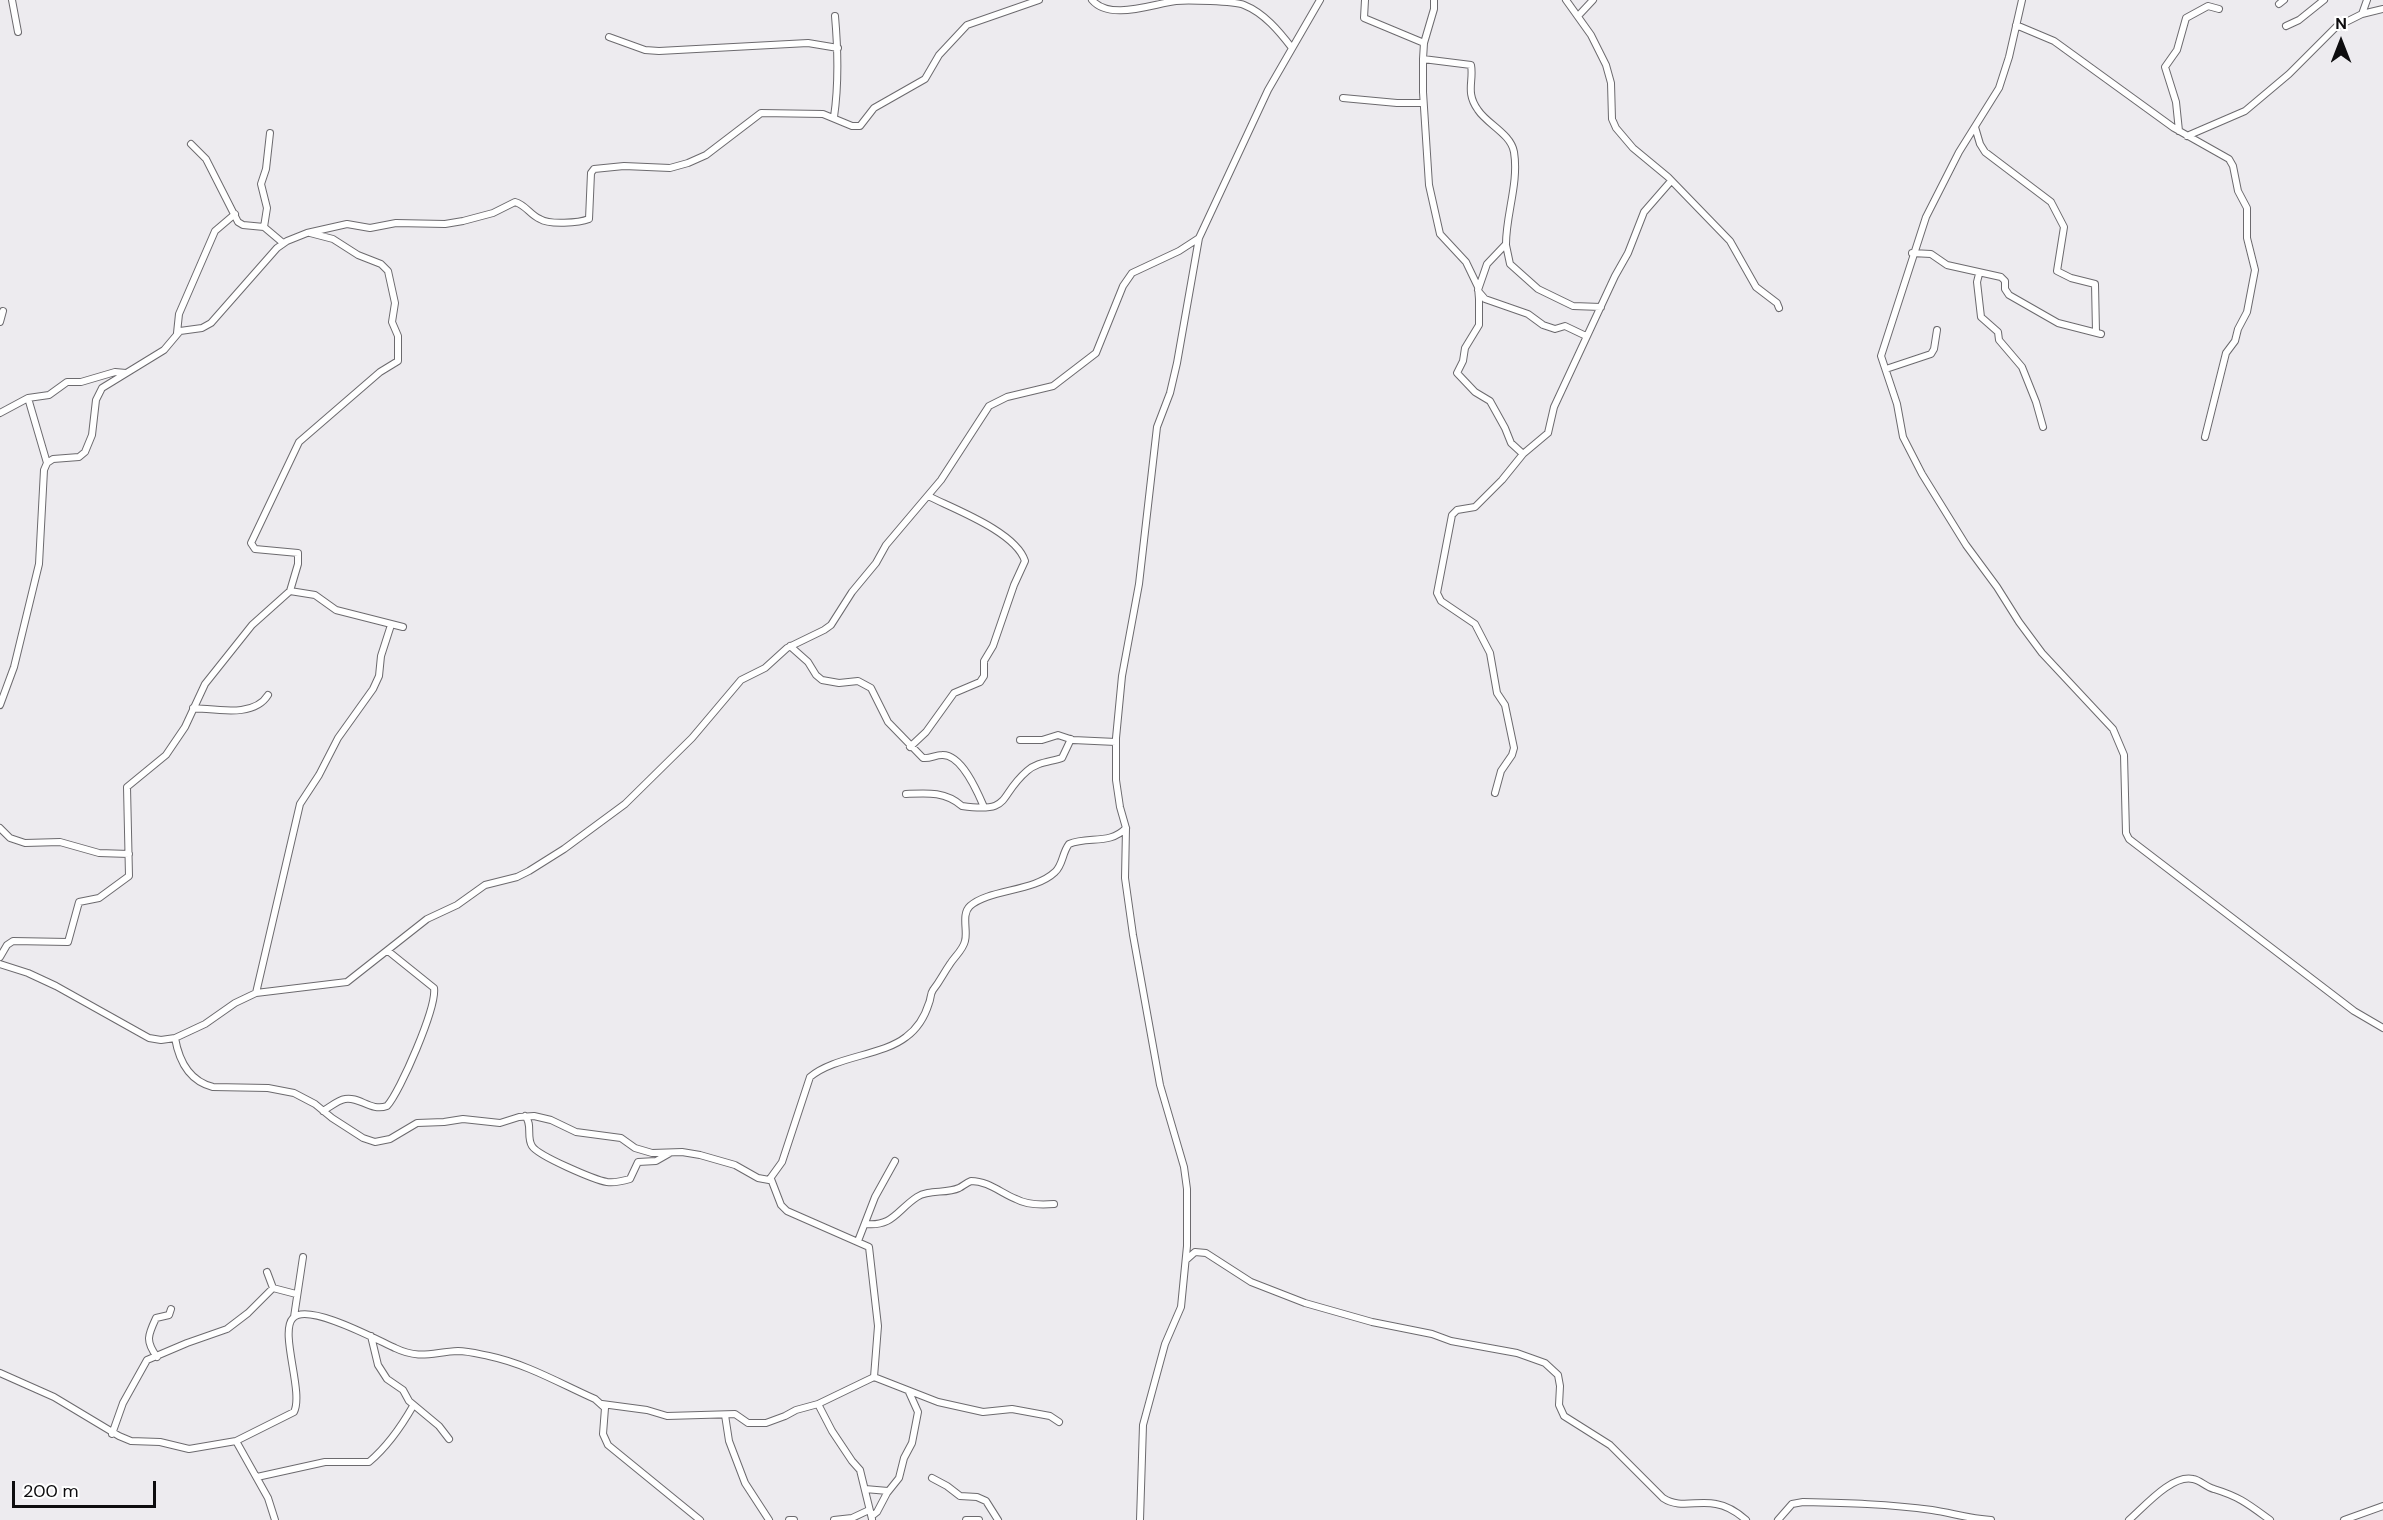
<!DOCTYPE html>
<html>
<head>
<meta charset="utf-8">
<style>
	body { margin:0 }
	#map { position:relative; width:2383px; height:1520px; overflow:hidden; background:#edebef; font-family:"DM Sans",sans-serif }
	canvas { display:block }
	.north { position:absolute; left:2311px; top:12px; width:60px; height:60px; -webkit-text-stroke:4px #fff; paint-order:stroke; rotate:0deg; font-size:16px; font-weight:700; line-height:24px; text-align:center; color:#0d0c0e }
	.north::after { content:''; display:block; margin:auto; width:21px; height:27px; background:#0d0c0e; clip-path:polygon(50% 0,100% 100%,50% 72%,0 100%) }
	.scale { position:absolute; left:12px; top:1481px; width:144px; height:27px; box-sizing:border-box; border:3px solid #0d0c0e; border-top:0; padding-left:8px; font-size:18px; line-height:21px; white-space:nowrap; color:#0d0c0e; -webkit-text-stroke:4px #fff; paint-order:stroke }
</style>
</head>
<body>
<div id="map">
<canvas width="2383" height="1520"></canvas>
<div class="north">N</div>
<div class="scale">200 m</div>
</div>
<script>
const ctx = document.querySelector('canvas').getContext('2d');
ctx.lineJoin = 'round';
function trace(path, color, width, dash) {
  ctx.strokeStyle = color;
  ctx.lineWidth = width;
  ctx.lineCap = dash ? 'butt' : 'round';
  ctx.setLineDash(dash || []);
  ctx.stroke(path);
}
const minor = new Path2D(`
	M12 0 18 32
	M1092 0C1110 21 1152 4 1176 1 1187 0 1234 1 1244 5 1264 13 1279 31 1292 48
	M1365 0 1364 18 1424 43
	M1434 0V9L1424 43 1423 59V92L1429 185 1440 234 1466 262 1478 287 1479 299V325L1465 348 1463 361 1457 373 1475 392 1490 401 1505 428 1511 443 1523 454
	M1566 0 1591 35 1606 65 1611 83 1612 119 1616 128 1633 148 1668 177 1730 241 1756 287 1777 303 1779 308
	M2022 0 2009 57 1999 88 1959 152 1926 217 1881 356 1897 404 1903 437 1922 474 1966 545 1997 587 2019 622 2042 653 2113 729 2124 755 2126 833 2129 839 2354 1011 2383 1028
	M2279 4 2284 0
	M2362 14 2367 0
	M1578 16 1593 0
	M2016 25 2054 41 2174 128 2229 159 2233 166 2238 191 2247 208V238L2255 270 2247 312 2238 329 2235 341 2226 353 2205 437
	M2286 26 2299 20 2324 0
	M609 37 645 50 659 51 808 43 838 48
	M1423 59 1471 65C1474 81 1465 92 1478 110 1487 124 1511 134 1514 152 1519 183 1506 214 1506 244L1487 264 1478 290
	M1343 98 1397 103H1423
	M834 117C839 83 838 50 835 16
	M1975 127 1980 144 1985 152 2051 202 2064 227 2057 271 2071 278 2095 284 2096 332
	M2179 131 2176 102 2165 67 2177 50 2186 18 2208 6 2219 9
	M2187 136 2245 111 2289 74 2336 27 2362 14 2383 9
	M191 144 206 159 238 222 243 225 264 227 283 243
	M264 227 267 208 261 184 266 169 270 133
	M1506 245 1510 264 1538 289 1573 306 1601 307
	M1912 253 1931 254 1947 265 2001 277 2005 281V289L2009 295 2058 323 2101 334
	M1979 274 1977 282 1981 317 1998 332 1999 340 2022 367 2036 402 2043 427
	M1479 292 1485 299 1528 314 1543 325 1555 329 1565 326 1586 336
	M0 322 3 311
	M177 333 179 314 215 231 235 214
	M1886 369 1931 354 1934 349 1937 330
	M28 398 47 463
	M0 413 28 398 49 395 67 382H81L115 372 126 373
	M290 591 315 595 336 610 403 627
	M790 646 808 662 816 675 822 680 839 683 858 681 871 688 888 722 923 758C930 759 935 755 942 755 962 754 978 793 984 807
	M0 705 14 667 39 564 44 470 47 463 53 459 79 457 85 452 92 435 96 400 102 388 164 350 180 331 202 328 211 323 277 248 287 241 307 233 347 224 370 228 396 223 445 224 463 221 493 213 515 202C526 205 530 215 540 219 549 225 579 223 589 219L591 173 594 169 624 166 670 168 688 163 706 155 761 113 823 114 852 126H860L874 108 925 79 939 55 967 25 1039 0
	M193 708C216 709 254 718 268 695
	M1020 740H1042L1058 735 1073 740 1116 742
	M910 747 926 732 954 693 980 682 984 676V661L993 646 1014 585 1025 561C1016 532 954 509 928 496
	M1495 793 1501 771 1512 755 1514 748 1505 705 1497 693 1490 653 1475 624 1441 601 1437 593 1452 515 1457 510 1475 507 1502 480 1523 454 1548 433 1554 407 1615 276 1628 253 1644 212 1671 181
	M906 794C926 793 945 791 962 806 1013 813 997 797 1027 771 1037 762 1050 762 1062 758L1071 739
	M0 828 10 838 25 843 60 842 99 853 129 854
	M0 957 7 945 13 941 68 942 79 902 99 898 129 876 127 787 166 755 185 727 205 684 252 625 290 591 298 564V553L255 549 251 543 299 442 380 372 398 361V336L392 322 395 303 388 271 381 264 358 255 333 239 310 233
	M0 964 28 973 56 986 149 1038 161 1040 175 1038 205 1024 235 1003 256 993 347 982 427 919 457 905 485 885 517 877 529 871 564 849 625 804 692 738 741 680 765 668 787 648 824 630 831 625 852 592 876 563 886 545 941 480 989 406 1007 397 1053 386 1096 353 1123 286 1132 273 1179 251 1199 238 1268 90 1320 0
	M256 993 300 804 319 775 338 738 373 689 379 676 381 656 391 625
	M175 1038C179 1061 189 1081 213 1087L268 1088 294 1093 315 1104 332 1118 363 1138 375 1142 390 1139 417 1123 444 1122 463 1119 500 1123 519 1117 534 1116 551 1120 576 1132 621 1138 635 1148 652 1153 682 1152 700 1155 735 1165 758 1178 769 1180 782 1162 810 1077C835 1056 882 1056 906 1037 917 1029 925 1016 929 1003 931 999 930 994 933 990 941 980 943 974 950 964 955 956 963 950 965 941 968 931 961 914 970 906 989 889 1034 892 1055 872 1063 865 1062 853 1069 844 1089 836 1110 845 1126 828
	M323 1111C330 1107 338 1100 345 1099 359 1096 371 1112 387 1106 400 1092 437 1007 434 988L388 951
	M525 1116C533 1124 526 1137 532 1146 538 1156 595 1180 607 1182 615 1183 623 1181 630 1179L638 1162 656 1161 670 1153
	M771 1179 781 1205 787 1211 869 1247 878 1326 874 1377
	M865 1224C893 1227 897 1210 917 1197 929 1189 946 1194 959 1188 963 1186 966 1183 971 1181 988 1181 1001 1193 1016 1199 1027 1205 1042 1205 1054 1204
	M858 1241 875 1197 895 1161
	M1186 1260 1195 1252 1206 1253 1251 1282 1305 1303 1372 1322 1432 1334 1451 1341 1517 1353 1545 1363 1558 1375 1560 1386 1559 1405 1564 1416 1610 1445 1663 1498C1679 1509 1698 1500 1716 1504 1728 1506 1737 1512 1746 1520
	M267 1272 273 1288 296 1294
	M294 1317 303 1257
	M371 1336 378 1365 387 1379 403 1390 409 1401 439 1426 449 1439
	M157 1357C145 1341 148 1335 156 1318L169 1315 171 1309
	M0 1373 54 1397 119 1436 131 1441 160 1442 189 1449 236 1441 294 1412C304 1392 279 1332 293 1318 308 1302 379 1341 395 1348 420 1360 433 1352 458 1351 468 1351 479 1354 489 1356 527 1364 561 1384 595 1399L605 1408 603 1434 608 1445 700 1520
	M602 1404 647 1410 667 1416 735 1414 748 1423H766L785 1416 796 1410 818 1404 874 1377 938 1402 983 1412 1012 1409 1050 1416 1059 1422
	M818 1404 832 1431 852 1461 860 1470 872 1519
	M725 1415 729 1441 745 1483 769 1520
	M112 1434 123 1403 147 1360 187 1343 227 1329 248 1313 273 1288
	M236 1441 268 1498 275 1520
	M257 1477 325 1462H369C388 1446 401 1427 413 1406
	M932 1478 947 1486 960 1496 977 1497 986 1501 998 1520
	M865 1489 888 1491
	M872 1516 877 1512 887 1493 899 1478 904 1458 912 1443 918 1412 909 1392
	M789 1520H794
	M834 1520 852 1518 869 1510
	M966 1520H979
	M1140 1520 1143 1425 1165 1344 1181 1307 1187 1246V1189L1184 1167 1160 1085 1133 935 1125 878 1126 828 1120 807 1116 780V738L1122 676 1139 584 1157 427 1170 393 1177 363 1199 238
	M1778 1520 1792 1504 1803 1502C1846 1503 1889 1504 1932 1510 1952 1513 1970 1519 1991 1520
	M2129 1520C2144 1507 2172 1474 2193 1479 2200 1480 2206 1487 2214 1489 2240 1497 2248 1504 2270 1520
	M2344 1520 2383 1506`);
trace(minor, '#6c6a6e', 8);
trace(minor, '#fff', 6);
</script>
</body>
</html>
